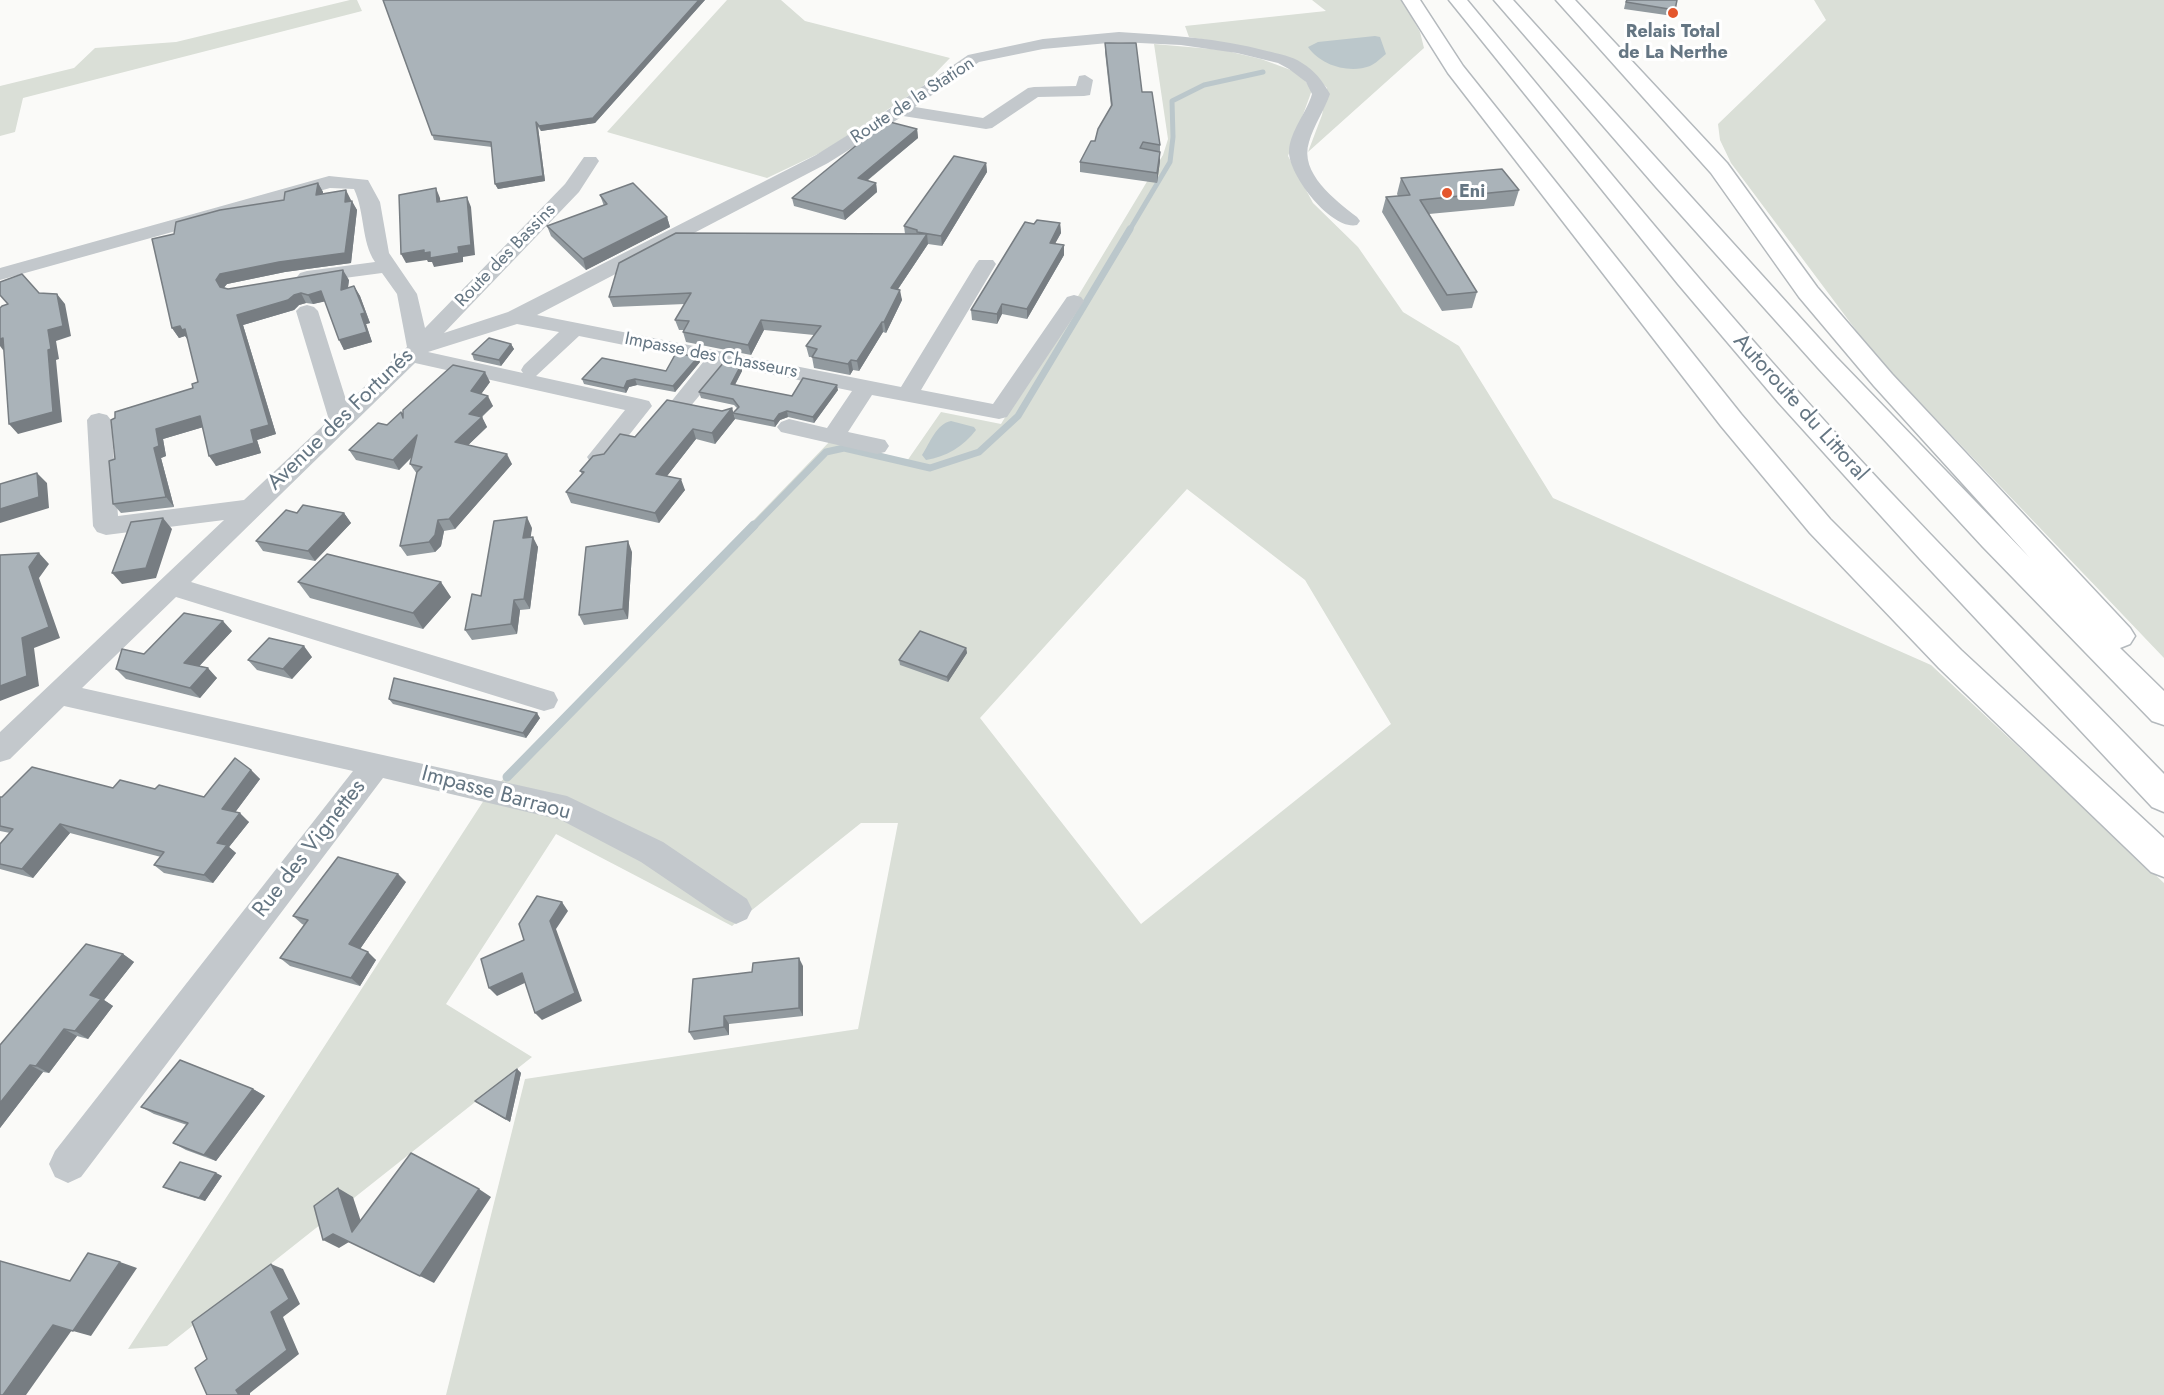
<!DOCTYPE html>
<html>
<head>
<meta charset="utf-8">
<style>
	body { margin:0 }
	canvas { display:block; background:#fafaf8 }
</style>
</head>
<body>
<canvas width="2164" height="1395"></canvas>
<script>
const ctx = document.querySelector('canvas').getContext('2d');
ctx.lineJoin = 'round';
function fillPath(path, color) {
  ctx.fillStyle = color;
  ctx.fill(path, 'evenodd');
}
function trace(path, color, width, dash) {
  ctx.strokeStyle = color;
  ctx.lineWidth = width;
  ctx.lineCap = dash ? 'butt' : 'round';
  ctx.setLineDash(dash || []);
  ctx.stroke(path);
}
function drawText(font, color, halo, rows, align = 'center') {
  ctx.font = font + ' Jost,sans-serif';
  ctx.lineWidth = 6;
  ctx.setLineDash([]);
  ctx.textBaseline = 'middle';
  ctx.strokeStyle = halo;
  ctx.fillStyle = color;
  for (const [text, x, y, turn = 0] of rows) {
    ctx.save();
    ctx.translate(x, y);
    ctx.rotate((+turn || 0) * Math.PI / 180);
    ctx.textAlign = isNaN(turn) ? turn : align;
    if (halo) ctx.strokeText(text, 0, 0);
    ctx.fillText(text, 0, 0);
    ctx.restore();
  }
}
const green = new Path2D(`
	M350 0H357L362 11 23 98 15 132 0 136V86L74 68 95 48 176 42Z
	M727 0H781L805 21 950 58 922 87 824 151 767 178 607 132Z
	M1312 0H1402L1420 32 1424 48 1308 152 1322 115 1327 88 1310 70 1231 44 1189 37 1185 26 1326 11Z
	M1814 0H2164V658L1873 353 1731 163 1720 140 1718 124 1826 20Z
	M1154 44 1223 50 1261 59 1299 73 1312 90 1288 156 1313 203 1358 247 1403 312 1459 346 1553 498 1931 665 2164 883V1395H446L525 1079 858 1029 898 823H861L732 926 556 834 446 1004 532 1057 167 1346 128 1349 486 797 833 438 907 461 941 412 1001 424 1163 155 1168 139ZM1187 489 1305 580 1391 724 1141 924 980 718Z`);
const water = new Path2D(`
	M1375 36 1380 37 1386 54C1381 58 1375 64 1370 66 1349 74 1320 65 1308 47L1318 42Z
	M951 421 974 427 976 430C964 446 946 457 926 460L922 455C930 443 936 424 951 421Z`);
const streamFar2 = new Path2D(`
	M1129 231 1170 162 1173 137 1172 101 1204 85 1263 72`);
const streamFar1 = new Path2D(`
	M753 527 826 452 844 448 930 468 979 452 1018 416 1130 229`);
const stream = new Path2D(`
	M507 777 754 525`);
const minor = new Path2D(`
	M1119 32C1169 35 1218 38 1267 51 1279 54 1292 56 1302 63 1315 71 1322 80 1330 94 1324 111 1314 125 1309 142 1299 173 1335 200 1357 217L1360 221 1357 225C1332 231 1288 175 1289 151 1290 131 1307 112 1312 94L1306 82 1289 69 1278 63 1237 53 1181 45 1119 42 1043 49 979 62 915 107 983 118 1028 88 1034 87 1076 86 1079 76 1085 75 1093 80 1090 95 1084 96 1038 97 992 128 986 129 903 116 828 163 537 315 901 387 976 264 979 260H993L996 264 921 390 993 404 1067 297 1074 295 1081 297 1084 301 1007 417 999 419 872 395 848 432 885 440 889 446 885 452 877 454 781 432 777 427 781 422 789 419 827 428 852 391 725 365 689 408 681 410 673 408 670 403 704 361 579 336 536 376 641 399 649 401 652 406 607 463 599 465 591 463 587 457 625 410 415 363 191 582 554 692 558 700 554 708 544 711 176 597 82 688 567 796 663 842 747 899 752 909 747 919 736 924 725 919 641 862 561 820 383 778 81 1177 68 1183 55 1177 49 1164 55 1151 353 771 64 706 10 759 0 762V732L224 520 106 535 97 532 93 526 87 420 91 415 99 413 107 415 111 420 118 516 244 500 329 420 296 311 300 307 307 305 314 307 318 311 347 403 407 347 397 294 382 273 307 283 300 281 297 277 300 273 307 271 375 262C361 241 365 212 354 189L330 188 0 280V268L329 176 368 180 380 202 389 253 417 294 425 328 565 184 584 157H596L599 161 579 192 444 333 508 312 816 155 894 106 968 55 1043 39ZM517 324 559 332 524 365 521 370 523 373 428 352Z`);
const motorway = new Path2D(`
	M1402 0H1420L1463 66 1741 414 1830 519 1961 650 2164 838V877L2151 872 1939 668 1810 533 1721 426 1448 73Z
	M1449 0H1467C1575 130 1682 262 1795 388 1913 521 2040 646 2164 774V812L2152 807 1920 559 1778 402 1678 284Z
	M1494 0H1513L1836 357 2030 558 1874 386 1799 297 1711 173 1556 0H1575L1727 163 1817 287 1892 374 2130 628 2135 636 2130 644 2120 648 2164 691V725L2152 721 1983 547 1818 368 1656 187Z`);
const wall = new Path2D(`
	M383 0H705L595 123 541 131 538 127 545 181 498 189 495 184 492 147 434 140Z
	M1626 0 1675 10 1673 16 1624 9Z
	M1105 43 1142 92 1160 145V161L1157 183 1080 172V162L1095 141 1111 107 1105 52Z
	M917 129 918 138 867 181 876 183 877 192 845 220 794 206 792 198Z
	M986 163 987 172 942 246 928 244 898 289 902 300 886 333 883 332 859 371 853 370 850 375 814 368 812 357H809L806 346 814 335 764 330 751 355 686 342 683 332 684 330H679L675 320 685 304 613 307 609 297 905 234 904 226Z
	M1401 178 1519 190 1514 206 1429 214 1477 292 1472 308 1442 311 1382 212 1386 197 1398 196 1397 194Z
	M318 183 323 192 322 194 351 200V201L357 210 351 263 285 272 227 284 224 287 228 289 349 280 348 288 354 286 360 296 370 323 366 324 372 342 344 350 325 301 313 304 306 303 299 305 294 310 243 325 276 434 257 440 261 453 216 466 203 427 163 439 166 456 161 458 174 507 121 513 113 504 115 459 193 388 198 382 188 339 185 336 179 338 172 328 174 234 284 200Z
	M600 195 667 217 670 227 586 270 551 236 547 226 604 206Z
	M1060 223 1061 233 1055 243 1064 255 1027 319 1002 314 997 324 972 320 971 310 1034 224Z
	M511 344 514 349 501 366 474 360 472 354Z
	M700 362 675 392 637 385 629 387 626 393 584 384 582 379 666 371Z
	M741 365 742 371 735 385 792 396 838 390 814 423 788 417 780 420 775 427 735 419 733 413 737 408 734 405 701 398 699 392Z
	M490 382 481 394 493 406 482 417 487 427 468 445 512 464 455 529 444 531 441 546 435 552 407 556 400 546 417 474 410 464 412 457 399 470 356 460 349 450 387 425Z
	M732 408 735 419 715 444 696 439 667 476 685 490 659 523 571 503 566 492 582 474 580 471 604 454 635 437Z
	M344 513 351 523 315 561 263 551 256 541Z
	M532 528 530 537 538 547 530 609 520 610 517 634 472 640 465 630 481 596Z
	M632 552 628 619 584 625 579 615Z
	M298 582 451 597 423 629 310 598Z
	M232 631 199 666 217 678 200 698 126 679 116 669 144 654Z
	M966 648 967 653 948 682 900 665 899 660Z
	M312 657 292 679 257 670 248 660Z
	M389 699 540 718 526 738 393 704Z
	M251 770 260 779 235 812 249 822 229 847 236 853 213 883 164 873 154 865 161 857 70 833 33 878 0 869V844L10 833 0 831V797H2L113 788 155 789 204 797Z
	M406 882 360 949 376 960 360 986 290 966 280 958 304 925 302 924 293 916Z
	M123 954 134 962 104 1000 113 1006 88 1039 77 1036 49 1073 43 1072 0 1128V1045Z
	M803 966V1016L729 1024V1035L694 1040 689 1032 752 972Z
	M517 1069 521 1073 510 1122 479 1104 475 1101Z
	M253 1089 265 1096 216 1161 186 1150 173 1143 187 1125 154 1114 141 1107Z
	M216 1173 222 1176 205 1201 169 1190 163 1187Z`);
const shadedWall = new Path2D(`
	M699 0H705L595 123 541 131 539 126Z
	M536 122 538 127 545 181 498 189 495 184Z
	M917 129 918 138 859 187 858 178Z
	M1160 152V161L1157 183V173Z
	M986 163 987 172 942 246 941 236Z
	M318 183 323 192 322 204 316 195Z
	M876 183 877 192 845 220 843 211Z
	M436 188 440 198 441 212 437 202Z
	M346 190 351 200 350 211 345 202Z
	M467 197 471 207 475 255 463 257V262L434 267 432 262H428L427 260 406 263 401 254 424 250 430 252 458 247Z
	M352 201 357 210 351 263 285 272 227 284 222 290 216 280 220 274Z
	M667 217 670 227 586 270 583 259Z
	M1060 223 1061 233 1050 253V243Z
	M927 234 928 244 892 298 891 288Z
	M1064 245V255L1027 319V309Z
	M343 270 349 280 346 300 341 290Z
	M354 286 360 296 370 323 366 324 372 342 344 350 339 340 361 314Z
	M900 290 902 300 886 333 884 322Z
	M321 291 327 301 313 304 308 295Z
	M301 293 306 303 299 305 294 310 243 325 276 434 257 440 261 453 216 466 209 456 251 430 237 315Z
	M57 294 65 304 71 336 56 341 59 359 56 360 62 422 18 434 9 424 48 350V330Z
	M1002 304V314L997 324V314Z
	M761 320 764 330 751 355 748 345Z
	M882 322 883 332 859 371 857 361Z
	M180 326 185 329 188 340 185 336 179 338 172 328Z
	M3 338 11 348 3 350 0 346V339Z
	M511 344 514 349 501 366 499 360Z
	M698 357 700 362 675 392 673 386Z
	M851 360 853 370 850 375 848 364Z
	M741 365 742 371 732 390 731 384Z
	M485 372 490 382 476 401 471 391Z
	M635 379 637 385 629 387 626 393 624 388 627 381Z
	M837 385 838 390 814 423 813 417Z
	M488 396 493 406 481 417H482L487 427 461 452 455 442 469 414Z
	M732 408 735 419 715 444 712 433Z
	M787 411 788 417 780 420 775 427 774 421 779 414Z
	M200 416 207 426 163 439 166 456 161 458 174 507 166 497 154 448 156 429Z
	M693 429 696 439 660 485 656 474Z
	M417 435 423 445 399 470 393 460Z
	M507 454 512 464 455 529 449 519Z
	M37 473 47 483 49 508 0 523V509Z
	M681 479 685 490 659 523 655 513Z
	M344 513 351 523 315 561 308 551Z
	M527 517 532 528 529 549 523 538Z
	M163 518 172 529 156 578 122 584 112 573Z
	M438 520 444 531 441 546 435 552 429 542Z
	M533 537 538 547 530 609 524 599Z
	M628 541 632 552 628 619 623 609Z
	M39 553 49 564 39 578 60 638 34 648 39 686 0 701V686L22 638 29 567Z
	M441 582 451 597 423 629 413 613Z
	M514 600 520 610 517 634 511 624Z
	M223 621 232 631 193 673 184 663Z
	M304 646 312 657 292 679 283 669Z
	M966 648 967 653 948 682 947 677Z
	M208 668 217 678 200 698 190 688Z
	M537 713 540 718 526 738 523 733Z
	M251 770 260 779 231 818 222 809Z
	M240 813 249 822 229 847 236 853 213 883 204 875 217 843Z
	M60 824 70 833 33 878 22 869Z
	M398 874 406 882 358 952 349 944Z
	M562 902 568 911 556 929 582 1001 542 1020 535 1013 550 921Z
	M368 952 376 960 360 986 351 978Z
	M123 954 134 962 104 1000 113 1006 88 1039 75 1031 90 995Z
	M799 958 803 966V1016L799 1008Z
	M522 973 529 981 497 996 489 988Z
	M724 1016 729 1024V1035L724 1027Z
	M64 1029 77 1036 49 1073 36 1066Z
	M30 1065 43 1072 0 1128V1103Z
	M517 1069 521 1073 510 1122 506 1119Z
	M253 1089 265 1096 216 1161 204 1155Z
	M216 1173 222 1176 205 1201 199 1198Z
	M338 1188 353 1197 367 1240 352 1232Z
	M479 1189 491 1197 434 1283 420 1276Z
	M333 1234 349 1242 339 1248 323 1240Z
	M120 1262 137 1268 91 1336 73 1331Z
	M271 1264 283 1269 300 1304 283 1317 299 1354 250 1393V1395H239L236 1390 271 1312Z
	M53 1325 72 1330 26 1395H3Z`);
const building = new Path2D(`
	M383 0H699L593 118 539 126 536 122 543 176 495 184 491 142 432 135Z
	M1627 0H1677L1675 10 1626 2Z
	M1105 43H1136L1142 92H1152L1160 145 1143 142 1140 148 1160 152 1157 173 1080 162 1091 141H1095L1098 129 1112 105Z
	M886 121 917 129 858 178 876 183 843 211 792 198Z
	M954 156 986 163 941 236 917 232V230L904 226Z
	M1502 169 1519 190 1420 200 1477 292 1447 295 1386 197 1410 195 1401 178Z
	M318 183 316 195 346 190 345 202 352 201 345 253 279 262 220 274 216 280 220 287 228 289 343 270 341 290 354 286 365 313 361 314 367 332 339 340 321 291 308 295 301 293 294 295 288 300 237 315 269 425 251 430 254 443 209 456 200 416 156 429 159 446 154 448 166 497 113 504 109 461 115 459 111 420 115 418V412L193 388 192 384 198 382 185 329 182 330 180 326 172 328 152 239 174 234 176 222 220 210 284 200 285 192Z
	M633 183 667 217 583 259 547 226 607 204 600 195Z
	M436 188 437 202 467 197 471 245 458 247 459 253 430 258V252L424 253V250L401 254 399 195Z
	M1037 220 1060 223 1050 243 1064 245 1027 309 1002 304 997 314 971 310 1025 222 1034 224Z
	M676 233 927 234 891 288 900 290 884 322H882L857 361 851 360 848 364 812 357 817 349 806 346 821 326 761 320 748 345 683 332 689 321 675 320 691 293 609 297 619 263Z
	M22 274 39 293 57 294 63 326 48 330 51 349 48 350 53 412 9 424 3 338 0 339V308L2 306 8 304 0 295V282Z
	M489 338 511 344 499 360 472 354Z
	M676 353 698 357 673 386 635 379 627 381 624 388 582 379 602 358 666 371Z
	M724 362 741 365 731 384 792 396 803 378 837 385 813 417 787 411 779 414 774 421 733 413 739 407 733 399 699 392Z
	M453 365 485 372 471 391 488 396 469 414 482 417 455 442 507 454 449 519 438 520 435 535 429 542 400 546 417 472 422 467 410 464 417 435 393 460 349 450 378 423 387 425 401 412 403 418V410Z
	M667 400 722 411 732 408 712 433 693 429 656 474 681 479 655 513 566 492 584 472 580 471 593 456 604 454 620 434 635 437Z
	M37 473 39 497 0 509V484Z
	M303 505 344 513 308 551 256 541 286 510 297 513Z
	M527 517 523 538 533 537 524 599 514 600 511 624 465 630 472 594 481 596 494 521Z
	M163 518 146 568 112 573 131 522Z
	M628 541 623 609 579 615 586 547Z
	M39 553 29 567 49 627 22 638 27 676 0 686V555Z
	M327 554 441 582 413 613 298 582Z
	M184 613 223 621 184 663 208 668 190 688 116 669 122 649 144 654Z
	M920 631 966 648 947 677 899 660Z
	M269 638 304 646 283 669 248 660Z
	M394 678 537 713 523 733 389 699Z
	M235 758 251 770 222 809 240 813 217 843 227 845 204 875 154 865 164 852 60 824 22 869 0 864V844L13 829 0 826V797H2L32 767 113 788 120 780 155 789 159 785 204 797Z
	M338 857 398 874 349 944 368 952 351 978 280 958 308 920 293 916Z
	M537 896 562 902 550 921 575 993 535 1013 522 973 489 988 481 959 524 940 519 924Z
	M86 944 123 954 90 995 101 999 75 1031 64 1029 36 1066 30 1065 0 1103V1045Z
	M799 958V1008L724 1016V1027L689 1032 693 979 752 972 753 963Z
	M180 1060 253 1089 204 1155 173 1143 188 1123 141 1107Z
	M517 1069 506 1119 475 1101Z
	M411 1153 479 1189 420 1276 333 1234 323 1240 314 1206 338 1188 352 1232Z
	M180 1162 216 1173 199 1198 163 1187Z
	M88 1253 120 1262 73 1331 53 1325 3 1395H0V1261L70 1281Z
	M271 1264 289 1299 271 1312 287 1350 236 1390 239 1395H207L195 1368 207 1359 192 1322Z`);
const markers = [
	[1673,13,6,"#e4572e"],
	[1447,193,6,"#e4572e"]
];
const farPoinames = [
	["Relais Total",1673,33],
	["de La Nerthe",1673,54],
	["Eni",1459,193,"left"]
];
const farStreetnames = [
	["Route de la Station",913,101,-33],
	["Route des Bassins",506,256,-46],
	["Impasse des Chasseurs",711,356,11]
];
const streetNames = [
	["Autoroute du Littoral",1800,408,48],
	["Avenue des Fortunés",341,420,-44],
	["Impasse Barraou",496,794,15],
	["Rue des Vignettes",310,849,-52]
];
fillPath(green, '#dadfd7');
fillPath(water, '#bbc7cb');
trace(streamFar2, '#bbc7cb', 5);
trace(streamFar1, '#bbc7cb', 7);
trace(stream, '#bbc7cb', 9);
trace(motorway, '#b4b9bd', 3);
fillPath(minor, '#c3c8cc');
fillPath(motorway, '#fff');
fillPath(wall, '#929a9f');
fillPath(shadedWall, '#777d82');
fillPath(building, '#aab3b9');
trace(building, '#777d82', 1.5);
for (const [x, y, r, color] of markers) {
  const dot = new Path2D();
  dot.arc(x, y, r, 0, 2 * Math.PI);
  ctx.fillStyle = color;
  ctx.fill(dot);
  trace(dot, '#fff', 2);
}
drawText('bold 18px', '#657683', '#fff', farPoinames);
drawText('18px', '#657683', '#fff', farStreetnames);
drawText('22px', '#657683', '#fff', streetNames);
</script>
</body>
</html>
